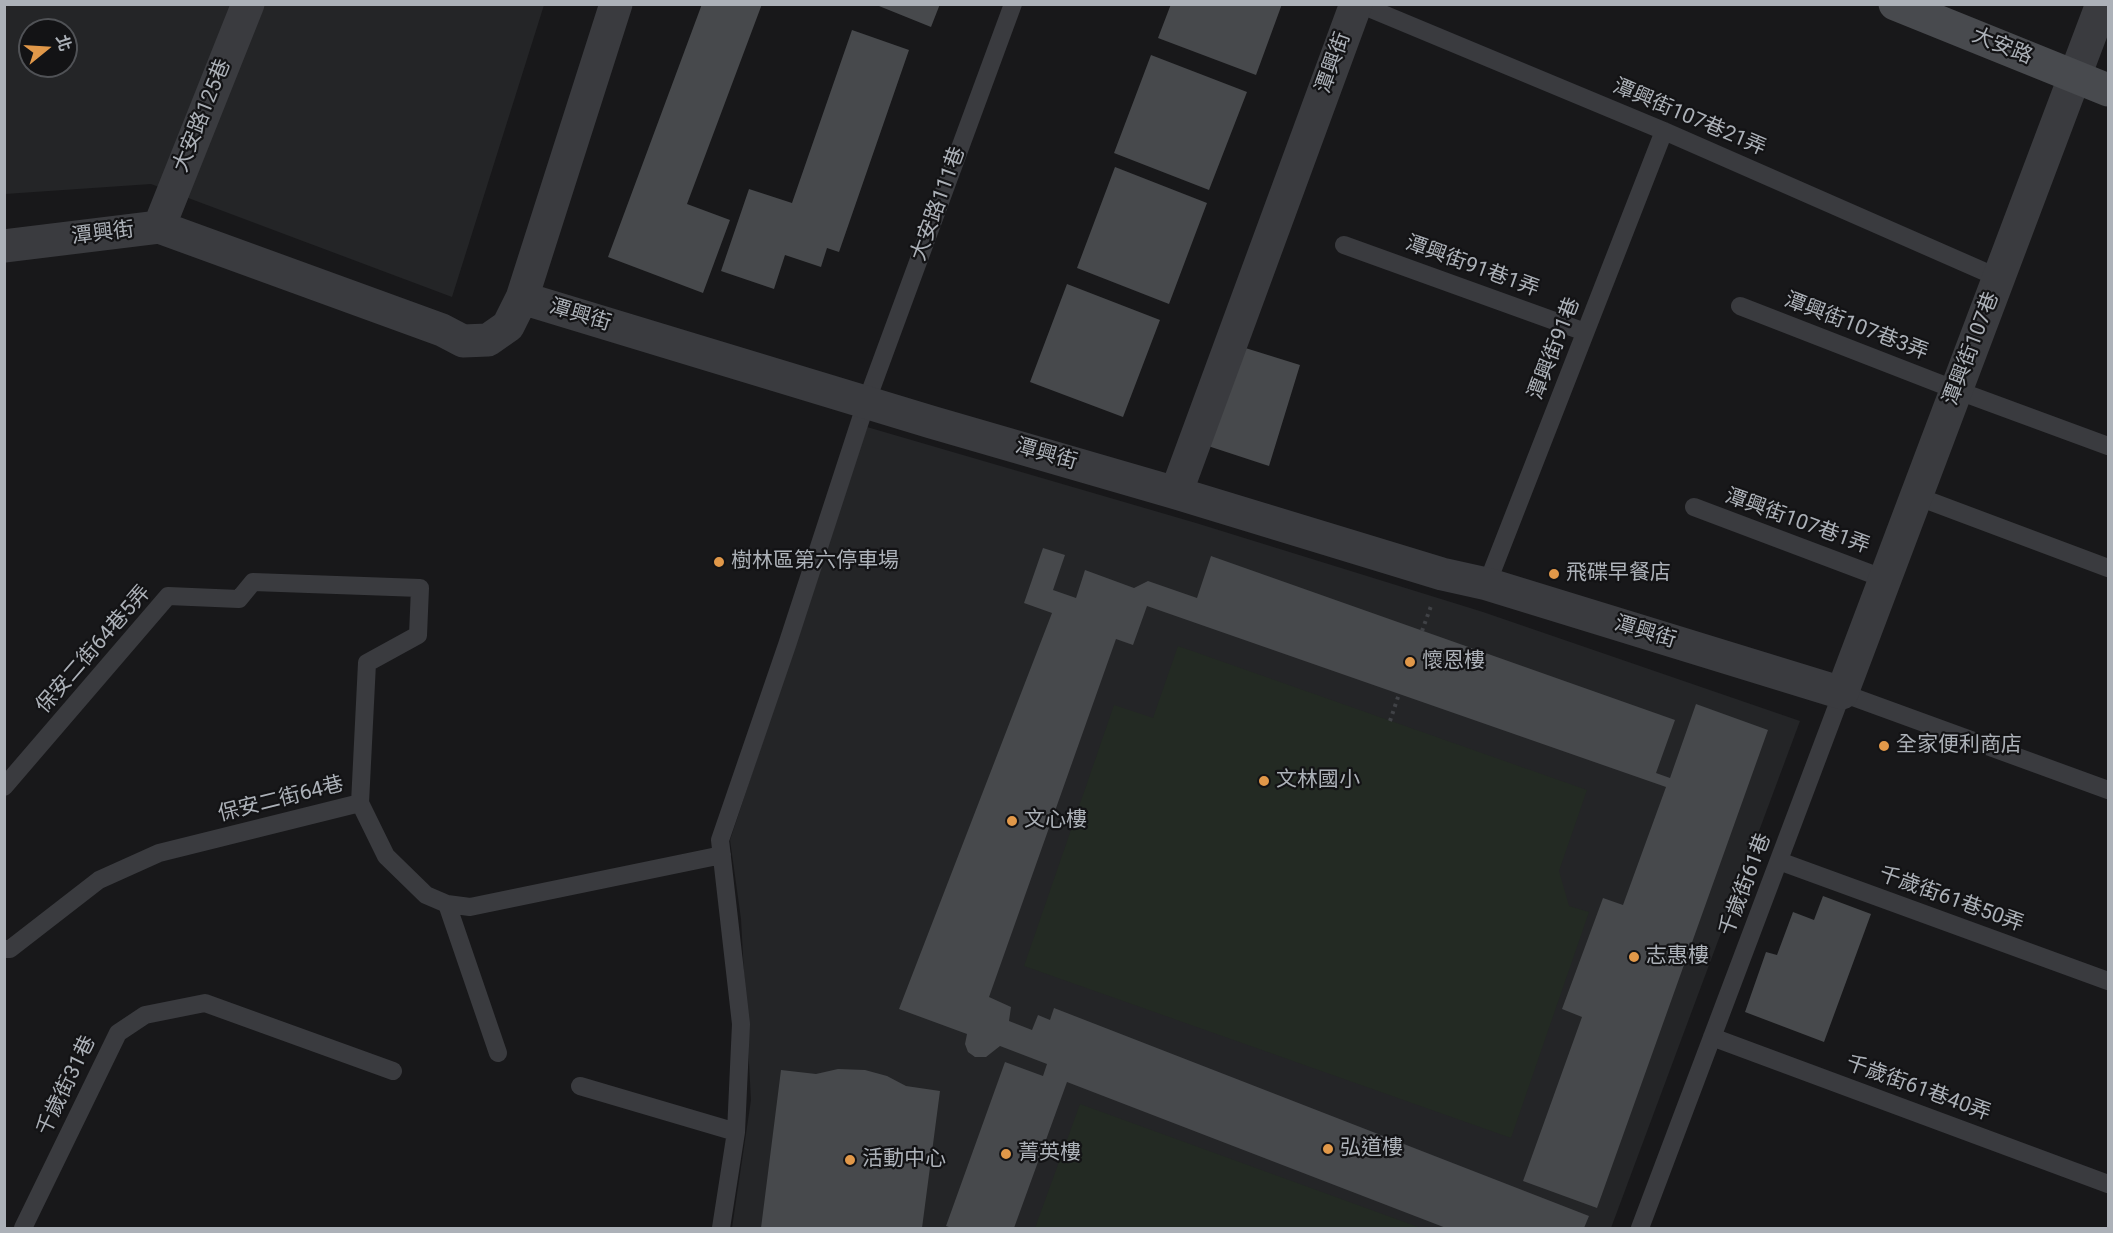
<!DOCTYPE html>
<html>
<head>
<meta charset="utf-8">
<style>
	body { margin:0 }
	#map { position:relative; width:2113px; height:1233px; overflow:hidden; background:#18181a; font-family:Roboto,"Noto Sans TC",sans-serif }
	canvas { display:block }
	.frame { position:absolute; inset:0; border:6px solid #acb1b8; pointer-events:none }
	.north { position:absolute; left:18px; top:18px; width:60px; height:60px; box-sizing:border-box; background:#131315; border:2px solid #505256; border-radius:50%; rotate:72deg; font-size:16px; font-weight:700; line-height:24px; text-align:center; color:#acb1b8 }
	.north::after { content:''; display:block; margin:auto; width:21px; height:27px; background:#e19849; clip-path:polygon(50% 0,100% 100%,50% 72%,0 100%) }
</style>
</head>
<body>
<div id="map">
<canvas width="2113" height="1233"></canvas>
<div class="frame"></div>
<div class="north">北</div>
</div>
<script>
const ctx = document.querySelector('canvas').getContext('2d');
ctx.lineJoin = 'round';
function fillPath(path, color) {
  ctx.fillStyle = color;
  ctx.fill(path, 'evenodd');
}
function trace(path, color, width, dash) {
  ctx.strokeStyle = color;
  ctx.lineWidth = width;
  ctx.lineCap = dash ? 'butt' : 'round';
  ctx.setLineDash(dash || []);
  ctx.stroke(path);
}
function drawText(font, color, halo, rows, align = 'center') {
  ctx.font = font + ' Roboto,"Noto Sans TC",sans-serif';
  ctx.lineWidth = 4.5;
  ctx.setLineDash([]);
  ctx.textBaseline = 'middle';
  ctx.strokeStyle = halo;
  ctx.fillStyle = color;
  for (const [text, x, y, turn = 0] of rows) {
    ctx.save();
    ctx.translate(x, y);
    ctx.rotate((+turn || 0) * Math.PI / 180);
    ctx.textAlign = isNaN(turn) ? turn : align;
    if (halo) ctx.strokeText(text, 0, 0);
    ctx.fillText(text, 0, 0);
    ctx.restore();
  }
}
const built = new Path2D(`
	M5 5H544L452 297 151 184 5 194ZM30 30H66V66H30Z
	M867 427 1196 523 1483 612 1800 721 1611 1228H732L751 1100 741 919 730 840Z`);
const green = new Path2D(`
	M1178 646 1587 790 1559 871 1569 906 1589 912 1511 1138 1024 966 1114 705 1153 718Z
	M1080 1104 1421 1228H1035Z`);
const building = new Path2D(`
	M702 4H762L687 204 730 220 703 293 608 257Z
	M874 4H940L931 27Z
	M1171 4H1282L1256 75 1158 38Z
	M852 30 909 50 839 252 827 248 821 267 785 255 774 289 721 271 749 189 792 203Z
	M1151 55 1247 92 1209 190 1114 153Z
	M1115 167 1207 203 1169 304 1077 268Z
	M1067 284 1160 320 1123 417 1030 382Z
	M1239 346 1300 365 1269 466 1208 446Z
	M1043 548 1065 555 1053 590 1076 598 1085 570 1134 588 1148 581 1197 598 1211 556 1675 720 1656 773 1670 778 1696 704 1768 730 1597 1208 1523 1181 1582 1017 1562 1009 1603 898 1623 905 1666 787 1147 606 1133 645 1116 639 989 997 1011 1007 1009 1021 1032 1030 1038 1015 1050 1020 1054 1008 1589 1216 1584 1228H1446L1067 1082 1014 1228H952L946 1226 1005 1062 1043 1076 1047 1064 1000 1046 986 1057H975L968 1052 965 1044 967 1034 899 1009 1052 613 1024 603Z
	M1823 896 1871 914 1824 1042 1745 1012 1766 952 1777 955 1793 912 1814 920Z
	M838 1069 865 1070 887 1076 906 1086 940 1091 922 1228H761L781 1070 816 1074Z`);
const path = new Path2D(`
	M1422 631 1431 606
	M1390 721 1399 694`);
const lane = new Path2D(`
	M1359 4 1664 131 1999 278
	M1344 245 1585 332
	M1740 306 1956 390 2108 446
	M1916 496 2108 568
	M1694 507 1885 579
	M1487 584 1664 131
	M4 787 168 596 239 599 253 582 420 588 418 635 367 663 360 803 386 856 426 895 447 904 470 907 722 855
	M1779 861 2108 981
	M447 904 498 1053
	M4 949H10L99 880 159 853 360 803
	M1712 1037 2108 1184
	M580 1086 736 1132
	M23 1228 118 1033 145 1015 205 1003 393 1071
	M721 1228 736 1132 741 1024 720 840 787 645 866 403 1013 4
	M1640 1228 1842 693 2108 790`);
const street = new Path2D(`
	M159 227 248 4
	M4 246 159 227 442 330 463 341 488 340 508 326 522 298 931 422 1176 493 1442 574 1487 584 1842 693 2102 4
	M522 298 616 4
	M1176 493 1356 4`);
const secondary = new Path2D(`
	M1895 4 2108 90`);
const markers = [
	[719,562,6,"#e19849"],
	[1554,574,6,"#e19849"],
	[1410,662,6,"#e19849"],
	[1884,746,6,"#e19849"],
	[1264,781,6,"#e19849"],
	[1012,821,6,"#e19849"],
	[1634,957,6,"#e19849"],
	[1328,1149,6,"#e19849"],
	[1006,1154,6,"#e19849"],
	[850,1160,6,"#e19849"]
];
const streetNames = [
	["大安路",2002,47,22],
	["潭興街",1334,63,-70],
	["大安路125巷",203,116,-68],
	["潭興街107巷21弄",1689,118,23],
	["大安路111巷",939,204,-70],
	["潭興街",103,234,-7],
	["潭興街91巷1弄",1472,267,20],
	["潭興街",580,316,17],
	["潭興街107巷3弄",1856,327,21],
	["潭興街91巷",1555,349,-69],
	["潭興街107巷",1972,349,-69],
	["潭興街",1046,455,16],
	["潭興街107巷1弄",1797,522,20],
	["潭興街",1645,633,17],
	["保安二街64巷5弄",94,650,-49],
	["保安二街64巷",281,800,-14],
	["千歲街61巷",1746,885,-69],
	["千歲街61巷50弄",1951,900,20],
	["千歲街31巷",67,1086,-64],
	["千歲街61巷40弄",1918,1089,20]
];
const poiNames = [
	["樹林區第六停車場",731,562],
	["飛碟早餐店",1566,574],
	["懷恩樓",1422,662],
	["全家便利商店",1896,746],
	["文林國小",1276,781],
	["文心樓",1024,821],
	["志惠樓",1646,957],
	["弘道樓",1340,1149],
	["菁英樓",1018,1154],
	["活動中心",862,1160]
];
fillPath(built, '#242527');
fillPath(green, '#232a23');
fillPath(building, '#47494c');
trace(path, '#404246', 4, [3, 4.5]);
trace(lane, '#3a3b3f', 18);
trace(street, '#3a3b3f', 33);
trace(secondary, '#484a4e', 33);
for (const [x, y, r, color] of markers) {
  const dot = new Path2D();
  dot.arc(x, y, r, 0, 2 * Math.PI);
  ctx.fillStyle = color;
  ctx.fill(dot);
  trace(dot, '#131315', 2);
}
drawText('21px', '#acb1b8', '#131315', streetNames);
drawText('21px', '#acb1b8', '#131315', poiNames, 'left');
</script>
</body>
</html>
